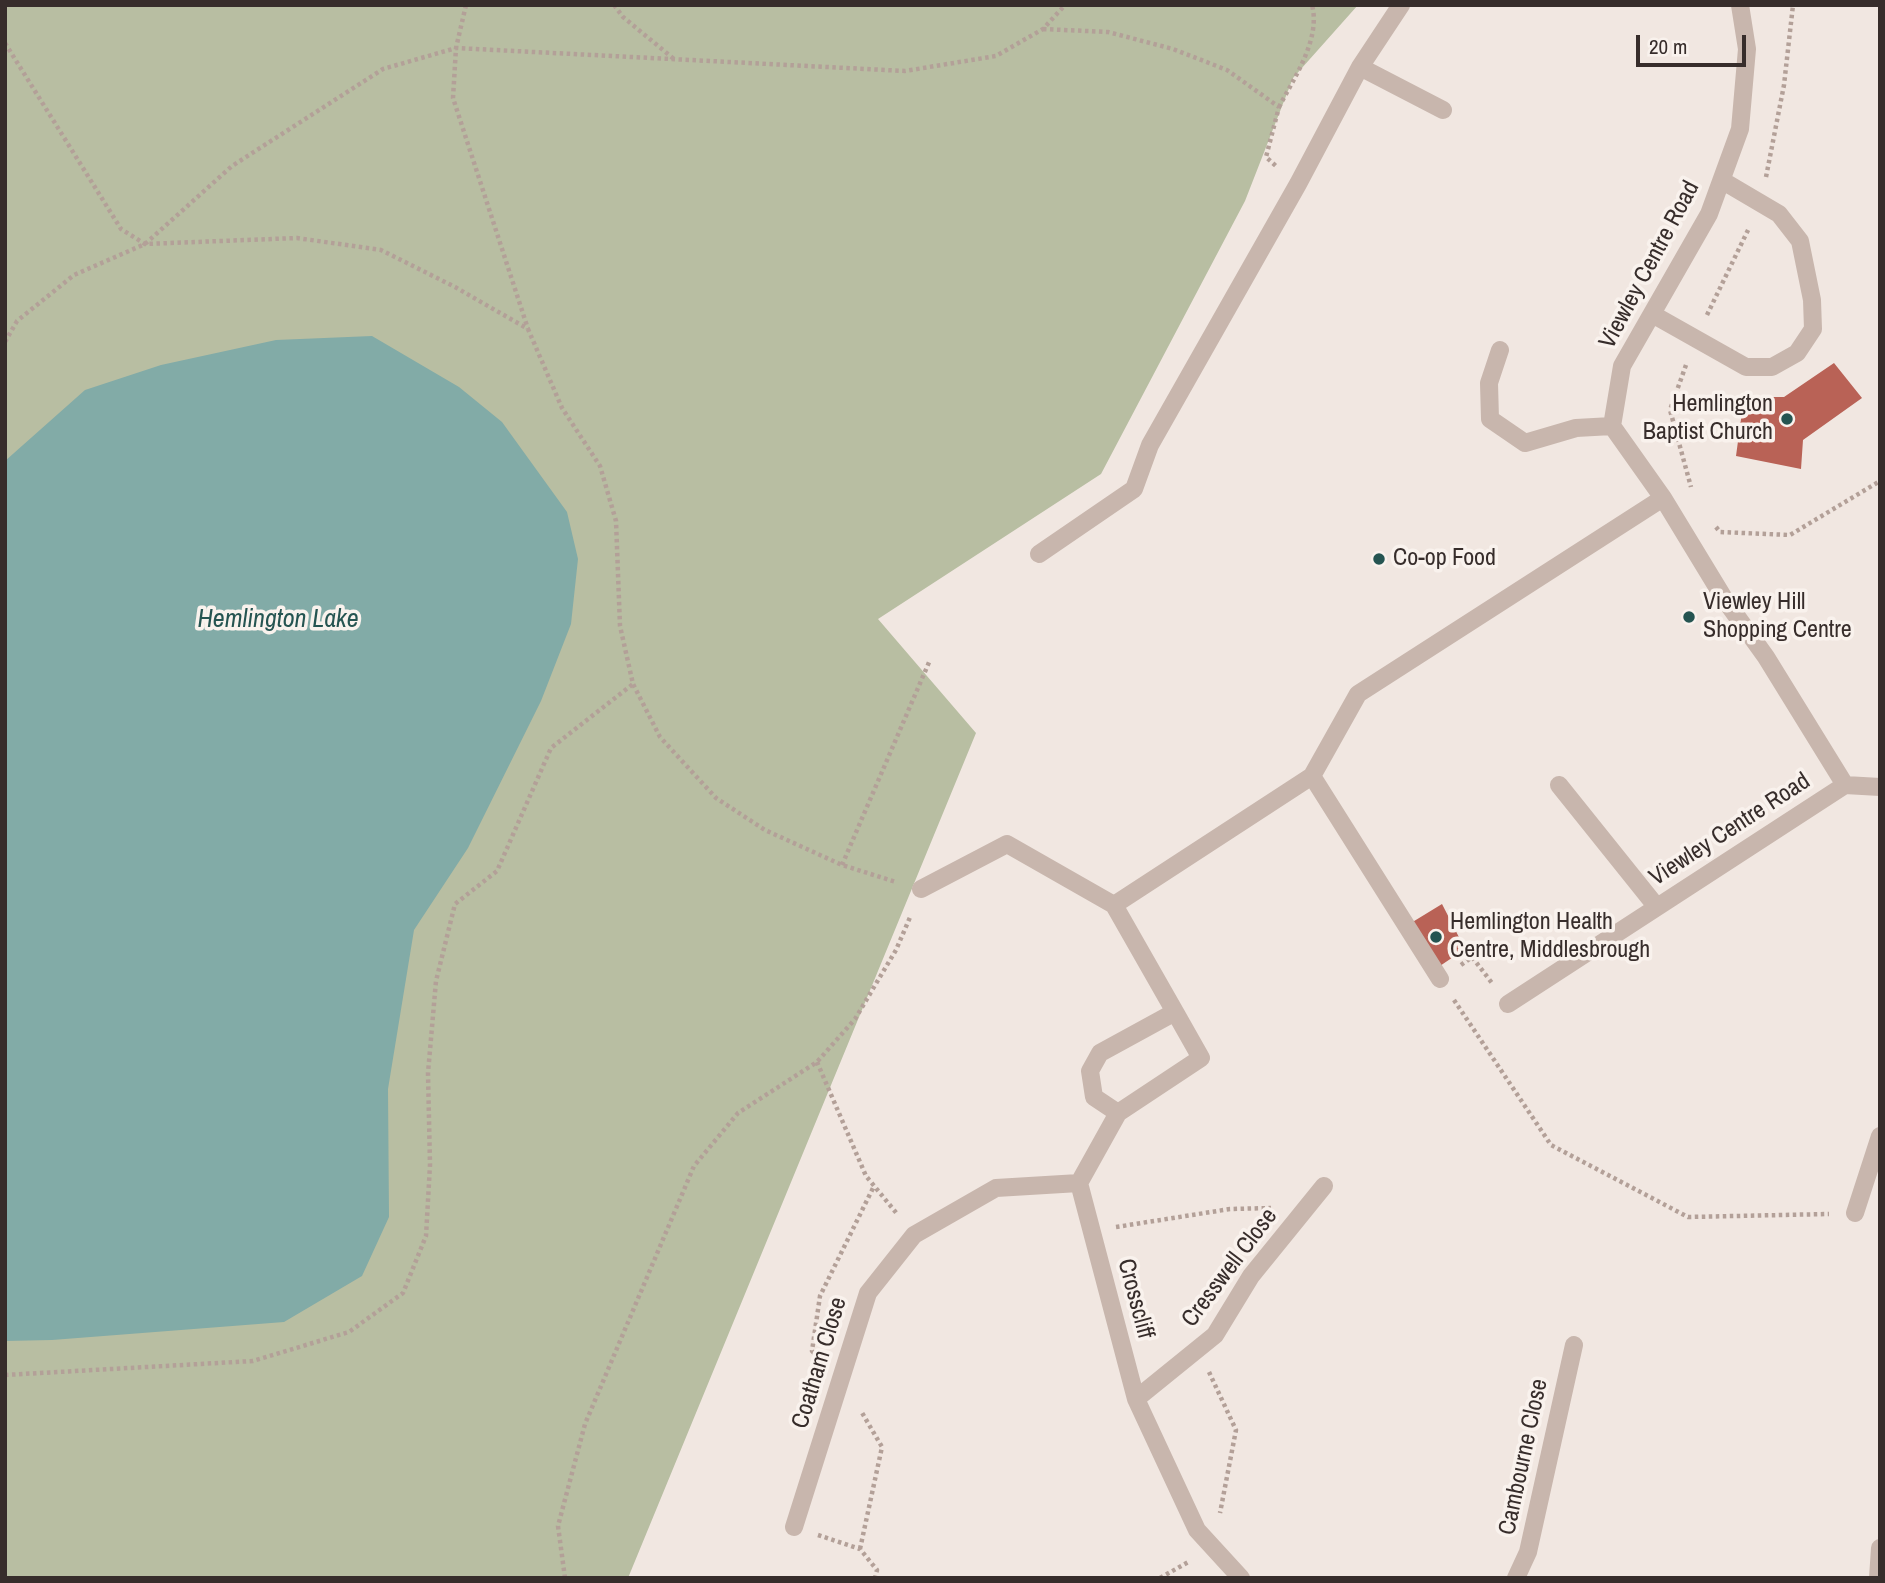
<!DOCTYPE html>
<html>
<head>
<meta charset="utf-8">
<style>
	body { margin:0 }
	#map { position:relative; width:1885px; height:1583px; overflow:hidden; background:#f1e7e1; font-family:"Archivo Narrow",sans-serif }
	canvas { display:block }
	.frame { position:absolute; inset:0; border:7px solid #372d2b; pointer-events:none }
	.scale { position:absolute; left:1636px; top:35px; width:110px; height:32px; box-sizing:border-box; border:4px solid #372d2b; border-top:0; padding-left:9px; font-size:21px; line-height:24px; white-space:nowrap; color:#372d2b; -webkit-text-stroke:5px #f9f2ed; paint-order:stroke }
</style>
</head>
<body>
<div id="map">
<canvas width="1885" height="1583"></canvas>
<div class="frame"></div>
<div class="scale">20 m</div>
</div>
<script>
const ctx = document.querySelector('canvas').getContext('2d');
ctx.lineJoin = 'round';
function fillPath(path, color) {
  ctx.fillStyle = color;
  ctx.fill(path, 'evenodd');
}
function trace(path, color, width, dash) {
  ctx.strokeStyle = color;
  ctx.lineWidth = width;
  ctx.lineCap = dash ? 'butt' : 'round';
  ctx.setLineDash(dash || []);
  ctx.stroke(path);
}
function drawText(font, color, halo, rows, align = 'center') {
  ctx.font = font + ' "Archivo Narrow",sans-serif';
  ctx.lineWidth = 7;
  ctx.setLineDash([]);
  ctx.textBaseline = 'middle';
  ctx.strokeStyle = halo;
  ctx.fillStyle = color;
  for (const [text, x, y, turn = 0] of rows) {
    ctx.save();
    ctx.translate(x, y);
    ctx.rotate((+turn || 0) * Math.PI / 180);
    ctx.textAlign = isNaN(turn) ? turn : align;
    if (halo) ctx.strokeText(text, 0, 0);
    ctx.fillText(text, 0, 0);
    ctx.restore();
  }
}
const green = new Path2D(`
	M5 5H1358L1293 78 1245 201 1101 474 878 619 976 733 628 1578H5Z`);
const water = new Path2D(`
	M372 336 459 387 502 422 567 512 578 559 571 624 541 701 468 848 414 930 388 1089 389 1217 362 1276 284 1322 52 1340 5 1341V461L85 390 161 365 276 340Z`);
const building = new Path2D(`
	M1834 363 1862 398 1803 440 1801 469 1736 456 1744 397H1784Z
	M1442 904 1465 949 1434 970 1406 926Z`);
const path = new Path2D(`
	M466 5 456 48 453 98 528 329
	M614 5 623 17 674 59
	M1043 29 1108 32 1173 49 1227 70 1279 107 1266 157 1276 166
	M5 43 121 229 145 244 297 238 381 250 455 287 528 329 562 408 600 466 616 521 620 626 633 684 660 737 716 798 765 830 842 865 896 882
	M1279 107C1294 78 1321 39 1312 5
	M1766 177 1784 85 1793 5
	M1707 315 1749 228
	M5 342 17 321 74 275 145 244 232 166 383 69 456 48 905 71 996 56 1043 29 1065 5
	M1686 365 1670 410 1691 487
	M1716 527 1720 532 1790 535 1880 481
	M842 865 930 660
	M1461 965 1472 957 1492 983
	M1454 1000 1551 1145 1688 1217 1829 1214
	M817 1062 866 1176 898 1215
	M1116 1227 1230 1209 1271 1208
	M819 1358 812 1351 820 1296 874 1186
	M1209 1372 1236 1430 1220 1513
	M5 1375 253 1361 349 1332 403 1293 426 1236 430 1165 428 1073 436 981 455 904 497 871 551 748 633 684
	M818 1535 860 1549 877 1570 875 1578
	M860 1549 882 1447 861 1411
	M565 1578 558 1526 585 1424 694 1166 738 1113 817 1062 855 1019 896 950 911 915
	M1160 1578 1190 1561`);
const minor = new Path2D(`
	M1360 67 1443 110
	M1652 314 1746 367H1772L1797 353 1813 329 1812 300 1800 241 1779 214 1723 181
	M1500 350 1489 383 1490 419 1525 443 1576 428 1612 426
	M1612 426 1622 366 1709 214 1740 129 1747 49 1740 5
	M1612 426 1663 498 1725 600 1766 657 1845 785
	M1039 554 1134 489 1150 445 1298 184 1360 67 1401 5
	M1312 776 1358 694 1663 498
	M1559 785 1656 906
	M921 889 1007 844 1114 905 1312 776 1440 979
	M1114 905 1175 1012
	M1508 1004 1845 785 1880 787
	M1118 1113 1094 1097 1090 1071 1100 1053 1175 1012 1201 1058 1118 1113 1079 1183 1136 1399 1197 1530 1241 1578
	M1855 1213 1880 1136
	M1136 1399 1215 1335 1251 1276 1324 1186
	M794 1527 868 1293 914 1235 996 1188 1079 1183
	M1516 1578 1528 1552 1574 1345
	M1878 1578 1880 1548`);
const markers = [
	[1787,419,7,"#255451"],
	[1379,559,7,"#255451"],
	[1689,617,7,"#255451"],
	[1436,937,7,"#255451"]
];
const streetNames = [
	["Viewley Centre Road",1650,265,-62],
	["Viewley Centre Road",1730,830,-33],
	["Cresswell Close",1230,1268,-53],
	["Crosscliff",1135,1299,75],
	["Coatham Close",820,1363,-73],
	["Cambourne Close",1524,1457,-78]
];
const poiNames = [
	["Hemlington",1773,405,"right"],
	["Baptist Church",1773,433,"right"],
	["Co-op Food",1393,559],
	["Viewley Hill",1703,603],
	["Shopping Centre",1703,631],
	["Hemlington Health",1450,923],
	["Centre, Middlesbrough",1450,951]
];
const waterNames = [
	["Hemlington Lake",278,620]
];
fillPath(green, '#b8bea2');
fillPath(water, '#82aba7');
fillPath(building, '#b96256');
trace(path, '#b3a098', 4.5, [3.5, 3.5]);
trace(minor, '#c8b6ad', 18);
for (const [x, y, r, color] of markers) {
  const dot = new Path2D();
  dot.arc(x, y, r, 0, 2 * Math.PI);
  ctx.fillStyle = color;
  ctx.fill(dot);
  trace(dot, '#f9f2ed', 2.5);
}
drawText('24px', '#372d2b', '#f9f2ed', streetNames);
drawText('24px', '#372d2b', '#f9f2ed', poiNames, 'left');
drawText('italic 26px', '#255451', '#f9f2ed', waterNames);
</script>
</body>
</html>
